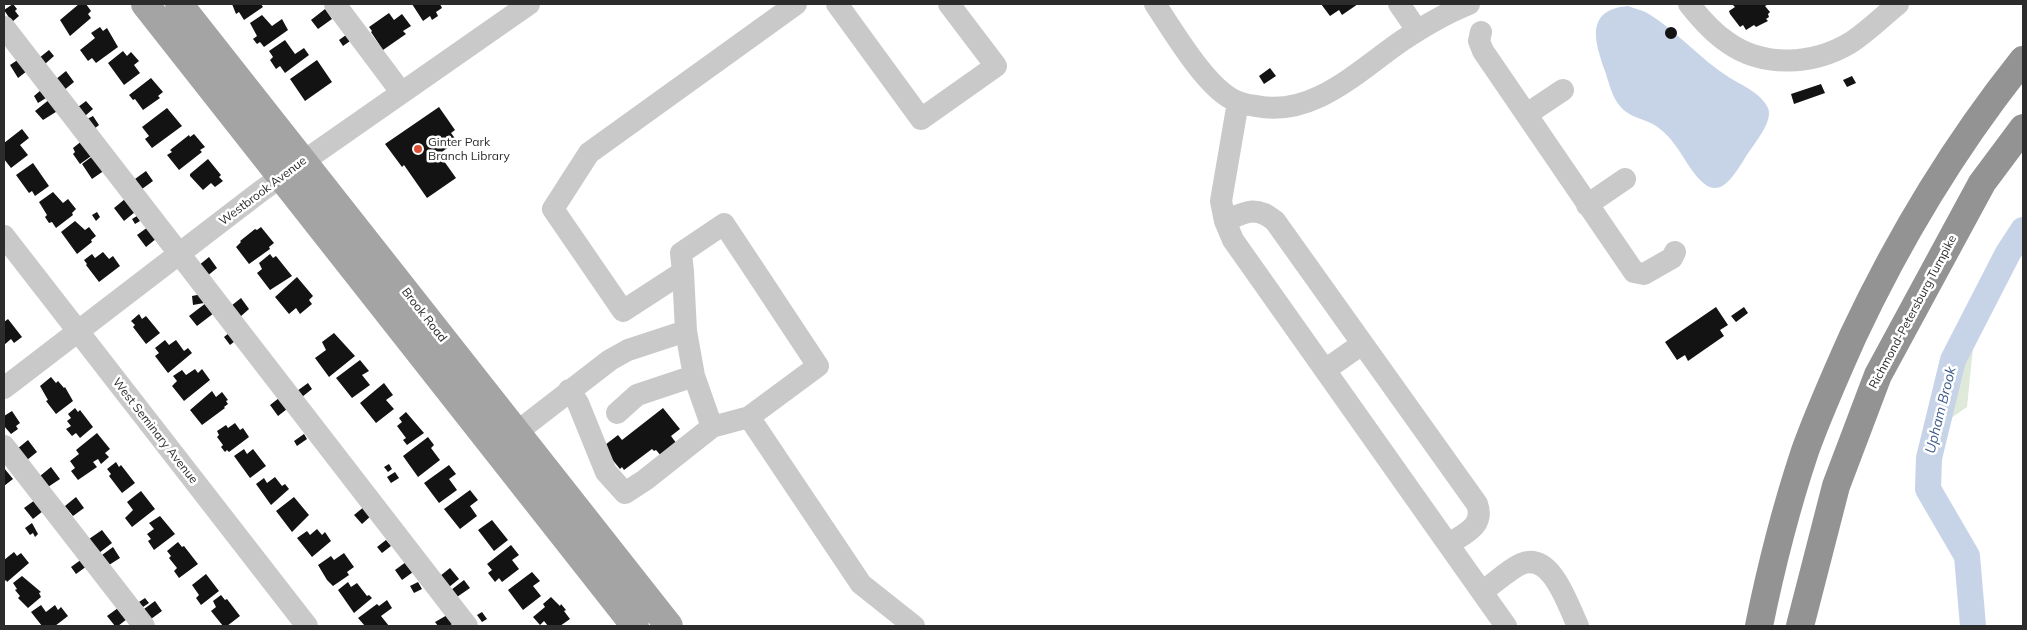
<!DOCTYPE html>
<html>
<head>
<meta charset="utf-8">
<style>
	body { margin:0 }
	#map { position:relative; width:2027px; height:630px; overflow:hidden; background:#fff; font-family:Mulish,sans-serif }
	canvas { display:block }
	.frame { position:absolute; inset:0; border:5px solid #2c2c2c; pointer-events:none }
</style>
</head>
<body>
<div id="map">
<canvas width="2027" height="630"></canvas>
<div class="frame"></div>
</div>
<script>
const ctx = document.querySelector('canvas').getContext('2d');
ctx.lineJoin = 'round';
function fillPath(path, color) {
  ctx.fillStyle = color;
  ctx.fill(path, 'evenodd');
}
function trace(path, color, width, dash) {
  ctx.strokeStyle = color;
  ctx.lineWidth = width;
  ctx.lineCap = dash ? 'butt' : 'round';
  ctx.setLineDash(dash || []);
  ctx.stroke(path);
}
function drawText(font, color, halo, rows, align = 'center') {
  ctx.font = font + ' Mulish,sans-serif';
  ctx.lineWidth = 5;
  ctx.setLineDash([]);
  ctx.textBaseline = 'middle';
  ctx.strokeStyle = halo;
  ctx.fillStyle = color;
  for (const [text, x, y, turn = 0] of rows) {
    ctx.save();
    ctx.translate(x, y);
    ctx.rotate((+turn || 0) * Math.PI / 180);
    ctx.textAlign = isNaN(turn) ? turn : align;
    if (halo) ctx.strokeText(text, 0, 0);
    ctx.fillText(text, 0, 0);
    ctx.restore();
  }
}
const green = new Path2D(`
	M2023 222V238L2005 266 1985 308 1973 348 1967 407 1941 425 1940 407 1958 349 1970 326 1988 277Z`);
const water = new Path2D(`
	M1628 6C1635 9 1643 10 1649 14 1678 32 1701 60 1730 78 1742 85 1762 94 1768 108 1774 122 1752 146 1745 158 1727 187 1714 204 1689 166 1680 152 1671 136 1656 126 1644 118 1629 118 1620 106 1612 97 1609 83 1605 71 1595 42 1584 10 1628 6Z`);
const river = new Path2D(`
	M1973 626 1967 556 1928 489 1929 458 1953 360 2008 253 2023 230`);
const building = new Path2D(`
	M13 4 17 9 15 11 19 16 12 22 4 10Z
	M79 4H86L91 11 88 14 91 18 70 36 60 20Z
	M232 4H261L263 7 244 20 239 12 236 14Z
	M412 4H440L442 8 436 12 438 16 432 20 430 16 423 21Z
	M1321 4H1358L1342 15 1339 10 1330 16Z
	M1732 4H1769L1765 6 1770 12 1768 14 1769 17 1766 19 1768 21 1756 27 1754 25 1746 30 1743 25 1740 27 1730 14 1729 11 1735 7Z
	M325 9 332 19 318 29 311 20Z
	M389 13 394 20 402 14 411 26 403 31 406 34 383 50 371 32 372 31 369 27Z
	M262 15 272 26 282 19 288 30 264 47 260 42 257 44 253 39 257 36 250 23Z
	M100 27 103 31 107 28 118 47 96 63 92 58 88 61 80 50 95 38 91 33Z
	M1665 33a6 6 0 1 1 12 0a6 6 0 1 1-12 0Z
	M346 35 350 41 343 46 339 40Z
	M285 40 295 54 304 48 309 55 285 73 280 66 276 69 270 60 273 57 269 51Z
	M49 50 54 56 45 64 39 58Z
	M123 51 127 56 131 52 139 61 134 65 140 73 124 85 108 63Z
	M19 59 27 71 18 78 10 65Z
	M317 60 332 82 305 101 290 79Z
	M1270 68 1276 76 1264 84 1259 76Z
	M66 71 74 82 63 91 55 80Z
	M1852 76 1856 83 1847 87 1843 80Z
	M151 78 163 92 158 96 160 98 143 110 135 99 133 100 129 95Z
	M1821 84 1825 93 1794 104 1791 94Z
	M41 90 46 98 38 103 34 96Z
	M50 99 59 110 43 120 35 111Z
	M86 101 93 109 85 116 78 107Z
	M439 107 455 130 451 133 457 141 439 154 456 178 427 198 404 165 402 167 385 144Z
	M167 108 182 126 152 148 145 139 149 136 142 127Z
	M93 116 99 125 94 129 87 119Z
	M22 129 29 138 20 145 28 155 11 168 4 159V143Z
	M194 134 205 147 200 150 202 152 179 170 167 155 172 152 170 150 189 135 190 137Z
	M83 140 94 154 80 164 73 154 75 152 73 148Z
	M94 155 105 170 92 179 82 164Z
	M208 159 221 175 219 177 223 181 215 187 211 183 203 190 190 176V174Z
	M33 163 49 186 35 196 32 191 29 193 16 175Z
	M146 171 153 181 142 189 135 179Z
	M53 192 63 203 68 199 76 209 72 213 73 215 56 228 52 222 49 223 45 217 47 215 39 202Z
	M125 199 135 212 124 221 114 208Z
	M97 212 100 217 96 221 92 215Z
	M137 216 140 221 135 224 132 219Z
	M75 221 85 230 89 227 96 236 91 240 92 242 77 254 61 232Z
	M148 227 157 238 146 247 137 235Z
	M261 227 274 243 269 247 270 249 249 264 236 247 241 242 240 241 255 229 257 230Z
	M103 252 109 259 113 256 120 266 99 282 86 265 87 264 84 260 92 254 95 258Z
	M270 254 273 258 276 256 292 276 270 290 257 273 262 269 259 263Z
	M209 257 217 268 206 277 198 266Z
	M297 277 313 296 309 300 312 304 300 314 296 308 289 314 275 297Z
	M202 294 204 303 193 305 192 296Z
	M241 298 249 309 240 317 231 306Z
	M206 303 214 313 197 326 189 316Z
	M1716 307 1728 325 1720 330 1724 336 1688 361 1685 355 1677 360 1665 342Z
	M1744 307 1748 313 1736 322 1731 316Z
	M139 314 142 319 146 316 160 333 146 344 133 327 135 325 131 321Z
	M8 319 22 337 14 343 11 339 4 345V322Z
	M229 333 235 341 230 345 224 337Z
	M334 333 355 356 329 377 315 358 326 350 322 342Z
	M165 340 169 345 176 340 184 351 188 348 192 353 168 373 155 356 159 353 155 348Z
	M360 360 369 371 362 375 370 385 352 398 336 378Z
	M195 369 198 373 202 369 210 380 184 401 172 386 177 381 173 376 182 370 186 375Z
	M51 377 56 383 58 381 64 388 65 387 73 401 56 414 46 401 48 400 40 386Z
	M308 383 312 389 302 397 297 391Z
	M384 383 393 395 386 400 394 409 376 423 360 403Z
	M212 391 216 397 222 392 228 400 226 401 228 404 224 407 225 408 202 425 190 410Z
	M279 398 287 409 278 416 270 405Z
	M75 408 78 412 80 410 93 427 80 438 76 433 72 436 66 429 71 426 67 421 71 418 68 414Z
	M663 408 680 429 671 436 677 444 662 457 656 450 654 451 652 449 624 470 622 467 620 469 607 453 605 445 618 435 622 440Z
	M12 411 20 423 16 426 18 429 11 434 4 426V416Z
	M406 412 424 433 407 445 403 440 406 438 397 426 402 422 399 418Z
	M235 423 240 430 243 428 249 437 229 452 227 450 225 452 221 447 223 445 217 437 219 435 217 431 226 425 228 428Z
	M97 433 110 449 105 453 109 457 101 464 98 459 93 462 97 467 78 480 71 471 75 468 70 461 79 454 76 450Z
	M304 434 307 439 297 446 294 441Z
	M428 437 434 445 431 448 440 460 418 477 403 456Z
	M28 440 37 452 27 460 17 449Z
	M244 449 247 454 253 449 266 466 250 478 234 456Z
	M116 462 119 467 121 465 135 483 122 493 109 476 111 474 107 469Z
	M389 464 392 469 388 472 384 467Z
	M449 465 456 474 449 479 457 490 439 503 424 483Z
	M51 467 60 479 48 487 40 476Z
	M4 468 13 479 4 486Z
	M395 472 399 478 391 483 387 477Z
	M275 477 282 486 285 484 289 489 271 505 256 484 264 478 267 483Z
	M470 490 478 500 470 506 477 516 460 529 444 509Z
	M141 491 155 509 132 527 125 518 133 510 127 502Z
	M76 497 84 508 73 516 65 506Z
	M294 497 309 515 292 532 276 511Z
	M35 500 43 511 33 519 24 508Z
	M365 506 372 515 362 524 354 515Z
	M160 516 175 534 154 550 148 541 151 539 147 534 154 529 149 523Z
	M492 520 508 540 494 551 478 530Z
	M32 523 38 534 35 537 33 533 30 535 25 528Z
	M317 529 322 535 325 532 331 541 312 557 297 538 307 531 310 535Z
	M102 530 112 543 99 553 89 539Z
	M386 540 391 546 382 553 377 547Z
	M178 542 182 547 184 546 198 564 179 578 174 571 177 568 169 558 171 556 167 551Z
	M511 545 519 555 512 560 519 569 502 582 499 578 495 582 488 573 492 570 487 564Z
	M113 547 120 558 109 565 102 555Z
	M14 552 17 556 21 553 29 563 7 582 6 580 4 582V560Z
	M344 553 354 567 347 572 349 575 333 586 327 580 318 565 331 556 334 560Z
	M82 559 87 566 76 574 71 567Z
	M406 562 413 572 402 580 395 570Z
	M450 568 459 579 449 587 440 576Z
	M532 572 540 581 533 586 541 596 523 610 508 590Z
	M206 574 219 591 201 605 196 598 199 595 192 585Z
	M22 576 41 592 39 593 41 597 28 608 18 598 20 596 15 590 17 589 13 583Z
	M464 580 470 588 457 597 451 590Z
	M348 582 351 587 357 583 367 596 369 595 372 598 354 613 338 590Z
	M418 582 422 589 414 593 410 586Z
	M221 595 225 600 227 599 240 616 227 626H223L211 611 216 607 213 601Z
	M551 597 560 606 561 604 566 610 564 611 570 619 560 626H548L544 621 540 625 533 617 545 607 543 604Z
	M145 598 149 603 143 607 139 602Z
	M387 600 392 608 381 616 389 626H365L358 618 377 604 379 606Z
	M155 601 162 611 151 619 144 609Z
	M41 605 46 612 55 605 58 610 61 607 68 616 55 626H42L31 612Z
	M118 608 127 619 118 626H115L107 616Z
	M482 612 487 619 482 622 477 615Z
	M449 614 454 623 449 626H438L435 622Z`);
const minor = new Path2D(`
	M335 4 401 92
	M796 4 589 153 553 209 623 311 683 272 681 253 724 224 818 366 749 417 861 584 914 626
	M837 4 921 119 996 66 949 4
	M1155 4C1173 31 1203 82 1230 98 1238 103 1247 105 1256 106 1313 118 1359 70 1403 40 1424 26 1446 13 1469 4
	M1399 4 1417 30
	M1689 4C1700 18 1712 32 1727 42 1763 68 1813 65 1850 43 1867 32 1882 17 1898 4
	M4 27 467 626
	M1481 32 1479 41 1483 51 1634 272 1644 274 1672 258 1675 252
	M1238 102 1221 201 1225 221 1233 240 1506 626
	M1527 114 1563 90
	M1587 205 1625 179
	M1225 221C1245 212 1256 205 1275 221L1477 504C1485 526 1465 533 1449 544
	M4 236 307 626
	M1325 370 1362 344
	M694 376 712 427
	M4 388 261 191 529 4
	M569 390 578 403 606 472 625 493 645 480 712 427 749 417
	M617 413 637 395 694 376 686 331
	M504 442 610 360 628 350 686 331 683 272
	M4 446 144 626
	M1483 591C1495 583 1508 570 1521 564 1552 551 1568 606 1578 626`);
const major = new Path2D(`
	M145 4 635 626
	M179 4 669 626`);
const highway = new Path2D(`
	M1759 626C1771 567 1786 508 1805 451 1819 412 1836 374 1853 336 1899 238 1955 145 2023 60
	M1800 626 1836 486 1878 375 1982 183 2023 128`);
const markers = [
	[418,149,5,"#da5037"]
];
const poiNames = [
	["Ginter Park",428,142],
	["Branch Library",428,156]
];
const streetNames = [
	["Westbrook Avenue",263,191,-37],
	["Richmond-Petersburg Turnpike",1913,312,-62],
	["Brook Road",424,315,52],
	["West Seminary Avenue",155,431,52]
];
const waterNames = [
	["Upham Brook",1941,410,-76]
];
fillPath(green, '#dfe9da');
fillPath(water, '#c7d4e8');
trace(river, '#c7d4e8', 26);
fillPath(building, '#131313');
trace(minor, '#c9c9c9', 22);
trace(major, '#a4a4a4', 28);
trace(highway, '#939393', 28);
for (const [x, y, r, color] of markers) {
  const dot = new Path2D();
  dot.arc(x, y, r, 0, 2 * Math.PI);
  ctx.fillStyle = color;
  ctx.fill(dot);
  trace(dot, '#fff', 2);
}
drawText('12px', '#2c2c2c', '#fff', poiNames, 'left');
drawText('12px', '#2c2c2c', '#fff', streetNames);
drawText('italic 14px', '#405c89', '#fff', waterNames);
</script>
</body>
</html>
